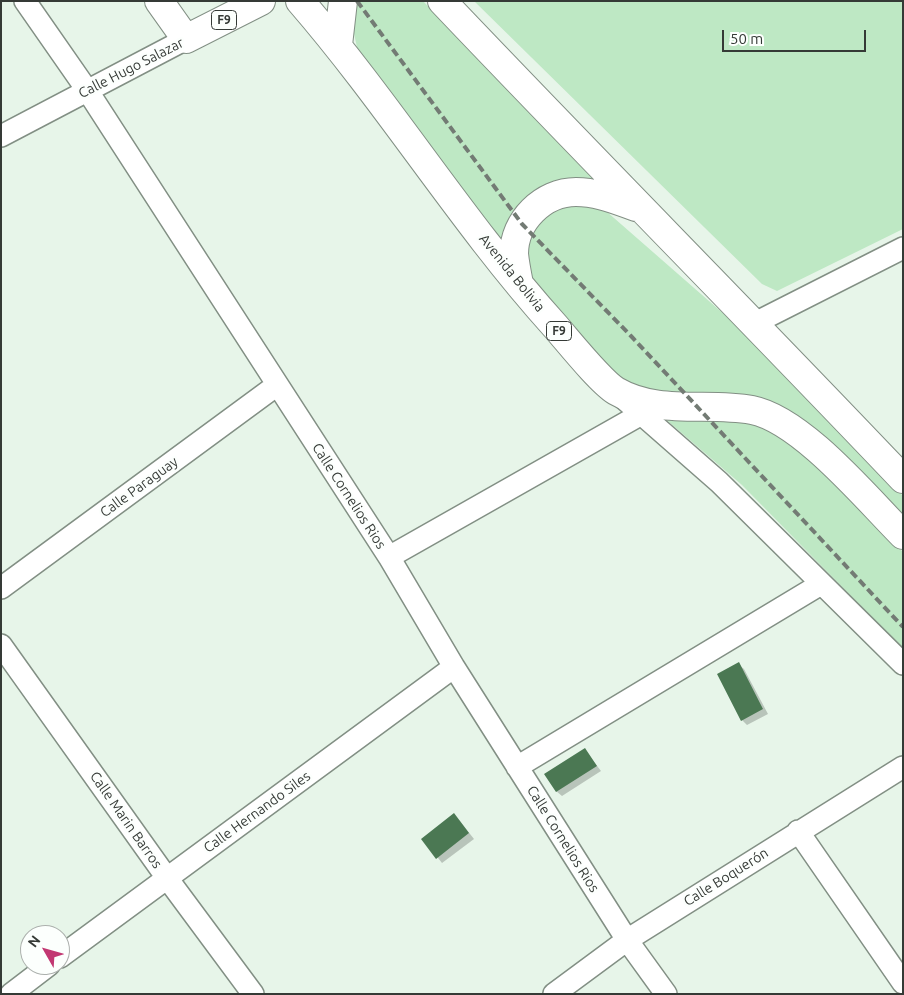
<!DOCTYPE html>
<html>
<head>
<meta charset="utf-8">
<style>
	body { margin:0 }
	#map { position:relative; width:904px; height:995px; overflow:hidden; background:#e7f5e9; font-family:Ubuntu,sans-serif }
	canvas { display:block }
	.frame { position:absolute; inset:0; border:2px solid #353a36; pointer-events:none }
	.north { position:absolute; left:20px; top:925px; width:50px; height:50px; box-sizing:border-box; background:#fcfffd; border:1px solid #acb0ad; border-radius:50%; rotate:308deg; font-size:14px; font-weight:700; line-height:20px; text-align:center; color:#353a36 }
	.north::after { content:''; display:block; margin:auto; width:18px; height:22px; background:#c23872; clip-path:polygon(50% 0,100% 100%,50% 72%,0 100%) }
	.scale { position:absolute; left:722px; top:30px; width:144px; height:22px; box-sizing:border-box; border:2px solid #353a36; border-top:0; padding-left:6px; font-size:15px; line-height:18px; white-space:nowrap; color:#353a36; -webkit-text-stroke:4px #fcfffd; paint-order:stroke }
</style>
</head>
<body>
<div id="map">
<canvas width="904" height="995"></canvas>
<div class="frame"></div>
<div class="north">N</div>
<div class="scale">50 m</div>
</div>
<script>
const ctx = document.querySelector('canvas').getContext('2d');
ctx.lineJoin = 'round';
function fillPath(path, color) {
  ctx.fillStyle = color;
  ctx.fill(path, 'evenodd');
}
function trace(path, color, width, dash) {
  ctx.strokeStyle = color;
  ctx.lineWidth = width;
  ctx.lineCap = dash ? 'butt' : 'round';
  ctx.setLineDash(dash || []);
  ctx.stroke(path);
}
function drawText(font, color, halo, rows, align = 'center') {
  ctx.font = font + ' Ubuntu,sans-serif';
  ctx.lineWidth = 5;
  ctx.setLineDash([]);
  ctx.textBaseline = 'middle';
  ctx.strokeStyle = halo;
  ctx.fillStyle = color;
  for (const [text, x, y, turn = 0] of rows) {
    ctx.save();
    ctx.translate(x, y);
    ctx.rotate((+turn || 0) * Math.PI / 180);
    ctx.textAlign = isNaN(turn) ? turn : align;
    if (halo) ctx.strokeText(text, 0, 0);
    ctx.fillText(text, 0, 0);
    ctx.restore();
  }
}
const green = new Path2D(`
	M354 1H423L604 188 584 183 502 248 360 61 353 29Z
	M474 1H903V229L777 291 762 284Z
	M578 202 606 211 749 336 903 496V521L798 417 660 396 616 376 532 287 525 262 526 244 538 221 554 208Z
	M662 416 752 422 772 431 797 448 903 552V649L742 485Z`);
const shadow = new Path2D(`
	M738 664 744 669 768 714 747 725 742 720Z
	M585 750 601 771 562 796 556 791Z
	M459 820 474 839 442 863 423 839Z`);
const building = new Path2D(`
	M739 662 763 709 741 721 717 674Z
	M585 748 597 766 556 792 544 774Z
	M454 813 469 833 436 859 421 839Z`);
const street = new Path2D(`
	M25 1 87 90 389 557 454 667 627 940 666 994
	M1 136 186 39
	M755 323 903 248
	M622 397 719 482 903 664
	M389 557 652 408
	M1 588 277 385
	M1 645 167 878 253 994
	M517 767 821 584
	M798 831 903 983
	M60 957 454 667
	M11 994 49 965
	M554 994 627 940 903 767`);
const highway = new Path2D(`
	M159 1 186 39 261 1
	M300 1C390 105 463 224 555 326 569 342 600 381 616 391 657 415 707 402 752 410 802 420 867 499 903 535
	M442 1C595 162 751 319 903 479
	M338 45 343 1
	M519 284C517 274 515 264 514 254 514 221 543 192 576 192 597 192 616 200 636 207`);
const rail = new Path2D(`
	M357 1 522 224 631 336 903 627`);
const shields = [
	[224,20,25],
	[559,331,25]
];
const shieldNames = [
	["F9",224,20],
	["F9",559,331]
];
const streetNames = [
	["Calle Hugo Salazar",131,68,-27],
	["Avenida Bolivia",512,273,51],
	["Calle Paraguay",139,487,-36],
	["Calle Cornelios Rios",349,496,57],
	["Calle Hernando Siles",257,812,-36],
	["Calle Marin Barros",126,820,55],
	["Calle Cornelios Rios",563,839,58],
	["Calle Boquerón",726,877,-32]
];
fillPath(green, '#bee8c4');
fillPath(shadow, '#0003');
fillPath(building, '#4b7853');
trace(street, '#828f84', 24);
trace(highway, '#828f84', 30);
trace(street, '#fff', 21);
trace(highway, '#fff', 28);
trace(rail, '#737b74', 4, [8, 4]);
for (const [x, y, w] of shields) {
  const box = new Path2D();
  box.roundRect(x - w / 2, y - 9.5, w, 19, 4);
  ctx.fillStyle = '#fcfffd';
  ctx.fill(box);
  trace(box, '#353a36', 1);
}
drawText('bold 12px', '#353a36', null, shieldNames);
drawText('14px', '#353a36', '#fcfffd', streetNames);
</script>
</body>
</html>
